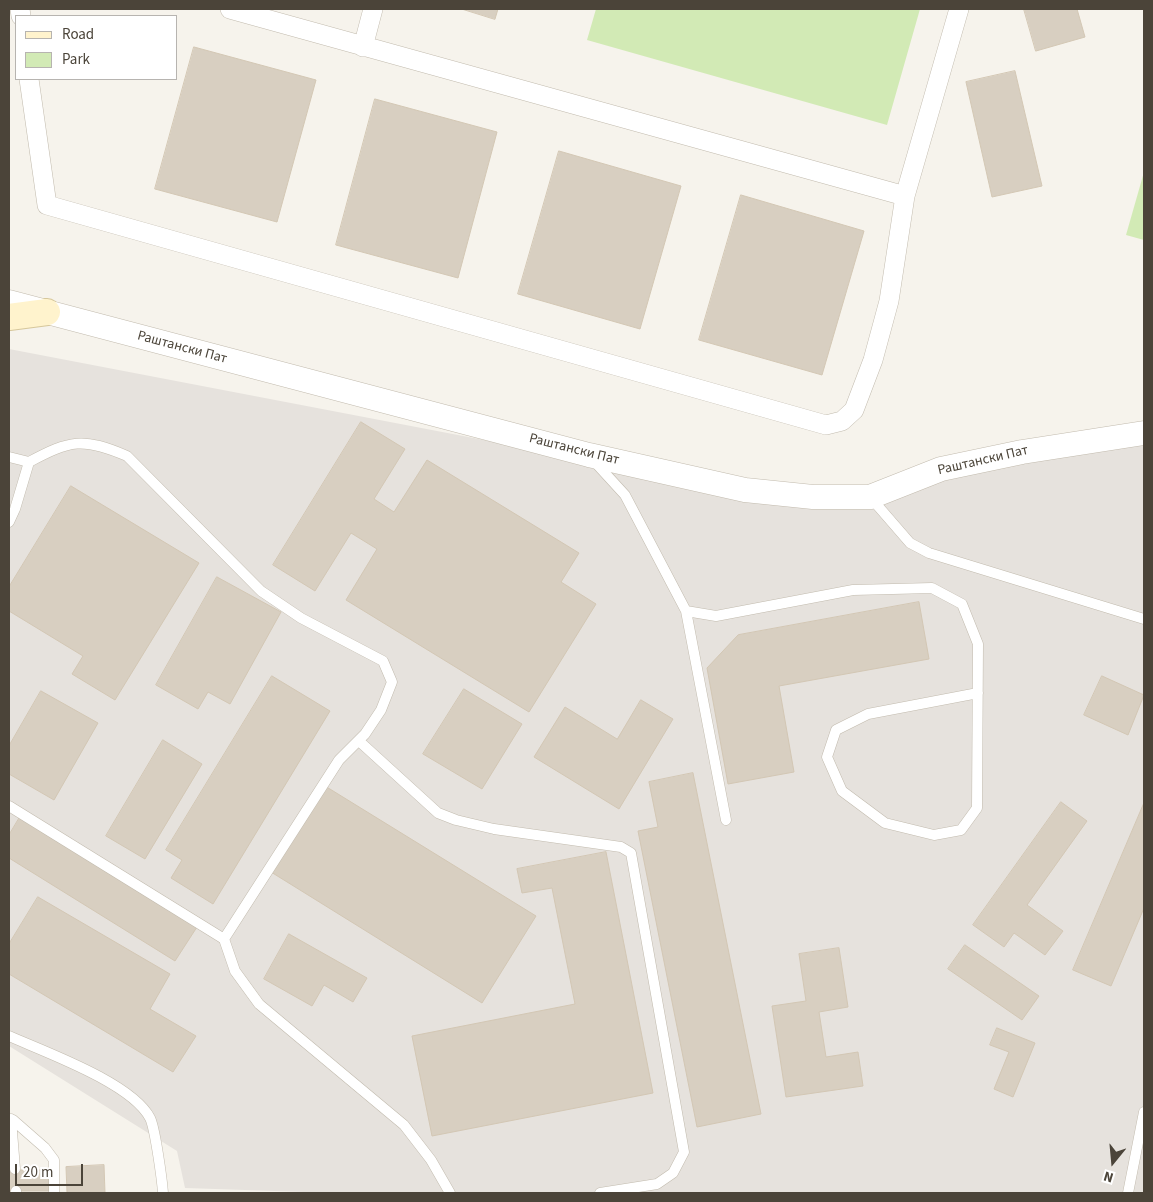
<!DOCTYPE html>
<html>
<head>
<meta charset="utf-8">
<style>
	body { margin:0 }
	#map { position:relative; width:1153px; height:1202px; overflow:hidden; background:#f6f3ec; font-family:"Source Sans 3",sans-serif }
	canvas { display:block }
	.frame { position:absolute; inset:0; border:10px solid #4b4439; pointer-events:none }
	.legend { position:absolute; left:15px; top:15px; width:162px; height:65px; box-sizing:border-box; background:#fff; border:1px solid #b7b4b0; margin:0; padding:6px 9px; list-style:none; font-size:15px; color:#4b4439 }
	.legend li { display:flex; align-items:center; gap:10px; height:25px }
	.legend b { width:25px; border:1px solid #b7b4b0 }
	.north { position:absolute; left:1088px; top:1137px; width:50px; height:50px; -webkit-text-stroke:4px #fff; paint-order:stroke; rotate:197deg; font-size:14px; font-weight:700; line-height:20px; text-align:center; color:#4b4439 }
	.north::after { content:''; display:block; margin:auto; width:18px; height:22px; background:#4b4439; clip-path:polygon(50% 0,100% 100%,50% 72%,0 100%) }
	.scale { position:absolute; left:15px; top:1164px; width:68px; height:22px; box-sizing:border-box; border:2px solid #4b4439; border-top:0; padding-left:6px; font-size:15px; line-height:18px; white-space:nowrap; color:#4b4439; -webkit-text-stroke:4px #fff; paint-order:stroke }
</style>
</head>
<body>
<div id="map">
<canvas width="1153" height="1202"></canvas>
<div class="frame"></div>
<ul class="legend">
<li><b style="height:6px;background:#fff3cd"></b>Road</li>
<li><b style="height:14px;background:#d2eab5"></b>Park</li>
</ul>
<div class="north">N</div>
<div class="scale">20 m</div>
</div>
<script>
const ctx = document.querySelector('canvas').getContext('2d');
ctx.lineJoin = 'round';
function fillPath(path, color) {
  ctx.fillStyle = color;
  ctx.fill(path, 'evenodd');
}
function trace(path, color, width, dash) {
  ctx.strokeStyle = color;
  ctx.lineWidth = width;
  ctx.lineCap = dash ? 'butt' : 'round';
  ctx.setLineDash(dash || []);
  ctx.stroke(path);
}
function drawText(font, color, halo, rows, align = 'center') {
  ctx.font = font + ' "Source Sans 3",sans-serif';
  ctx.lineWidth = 4;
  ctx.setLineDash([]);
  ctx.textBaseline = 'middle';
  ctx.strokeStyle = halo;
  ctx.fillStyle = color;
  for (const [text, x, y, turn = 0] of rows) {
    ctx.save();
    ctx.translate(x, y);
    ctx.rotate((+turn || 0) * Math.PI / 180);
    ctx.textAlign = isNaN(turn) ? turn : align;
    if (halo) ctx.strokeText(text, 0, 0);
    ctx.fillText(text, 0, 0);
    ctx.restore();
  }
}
const industrial = new Path2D(`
	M9 349 745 490 813 497 1144 433V1193H334L185 1188 177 1151 9 1046Z`);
const green = new Path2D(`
	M596 9H920L887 125 587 40Z
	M1144 172V240L1126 235Z`);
const building = new Path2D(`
	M462 9H498L495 19Z
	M1024 9H1077L1085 37 1036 51Z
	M194 47 316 80 277 222 155 189Z
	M1015 71 1042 186 992 197 966 82Z
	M375 99 497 132 458 278 336 245Z
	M559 151 681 186 640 329 518 294Z
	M741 195 864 231 822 375 699 340Z
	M361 422 405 449 374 499 394 512 427 460 579 553 561 582 596 604 529 712 346 600 377 549 351 533 315 591 273 565Z
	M71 486 199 563 115 700 72 674 83 656 9 611V587Z
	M217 577 281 612 230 704 208 692 198 709 156 685Z
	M919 602 929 659 779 686 794 772 728 784 707 668 738 635Z
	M272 676 330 711 213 904 171 878 182 860 166 850Z
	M1102 676 1144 695 1128 735 1084 715Z
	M464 689 522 724 482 789 423 754Z
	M41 691 98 723 54 800 9 774V746Z
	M641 700 673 719 619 809 534 757 565 707 617 739Z
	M163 740 202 764 145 859 106 836Z
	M693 773 761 1114 697 1127 638 831 658 827 649 782Z
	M325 786 536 916 482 1003 271 872Z
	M1061 802 1087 821 1027 905 1063 931 1045 955 1014 933 1004 947 973 925Z
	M1144 803V908L1111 986 1073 970Z
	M20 817 197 927 175 961 9 858V835Z
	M606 852 653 1093 432 1136 412 1036 575 1004 552 888 522 893 517 869Z
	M38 897 170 974 150 1009 196 1036 173 1072 9 974V944Z
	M289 934 367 978 353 1002 324 985 312 1006 264 979Z
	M965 945 1039 996 1022 1020 948 969Z
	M839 948 848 1007 819 1012 826 1057 858 1052 863 1086 786 1097 772 1006 806 1001 799 954Z
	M997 1028 1035 1043 1013 1097 994 1089 1009 1052 990 1045Z
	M104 1165 105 1193H67L66 1167Z
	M9 1170H49V1191H9Z`);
const service = new Path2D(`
	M9 457 29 462
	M593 460 625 495 686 611 726 820
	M871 498 910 543 929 553 1144 619
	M9 522 15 509 29 462C70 440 83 437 127 456L261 591 301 618 383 661 392 682 381 710 365 734 339 760 224 939 235 971 259 1004 404 1125 431 1160 450 1193
	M686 611 716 616 853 590 932 588 962 604 978 644 977 808 961 830 934 835 885 823 842 791 827 757 836 730 868 714 978 693
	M359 741 438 813 456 820 494 829 621 847 631 853 684 1152 673 1173 657 1184 600 1193
	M9 806 224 939
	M9 1036C45 1052 132 1083 150 1118 155 1128 162 1179 163 1193
	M11 1119 15 1169
	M13 1120 45 1148 54 1160V1193
	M16 1191V1193
	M1128 1193 1144 1112`);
const minor = new Path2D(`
	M20 9 21 16
	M230 9 905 196
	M363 47 373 9
	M29 79 47 205 826 425 842 421 854 410 873 360 889 301 905 196 959 9`);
const tertiary = new Path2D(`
	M9 302 589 455 745 490 813 497H870L941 469 1022 452 1144 433`);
const secondary = new Path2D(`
	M9 317 47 312`);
const streetNames = [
	["Раштански Пат",182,348,15],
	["Раштански Пат",574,450,14],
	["Раштански Пат",983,461,-13]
];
fillPath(industrial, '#e6e2dd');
fillPath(green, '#d2eab5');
fillPath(building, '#d8cfc1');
trace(building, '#d3c7b4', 1);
trace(service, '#c2bbae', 11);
trace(minor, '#c2bbae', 20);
trace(tertiary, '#c2bbae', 25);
trace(secondary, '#d6c79b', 28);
trace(service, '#fff', 10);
trace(minor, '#fff', 19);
trace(tertiary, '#fff', 24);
trace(secondary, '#fff3cd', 26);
drawText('14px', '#4b4439', '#fff', streetNames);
</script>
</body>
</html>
